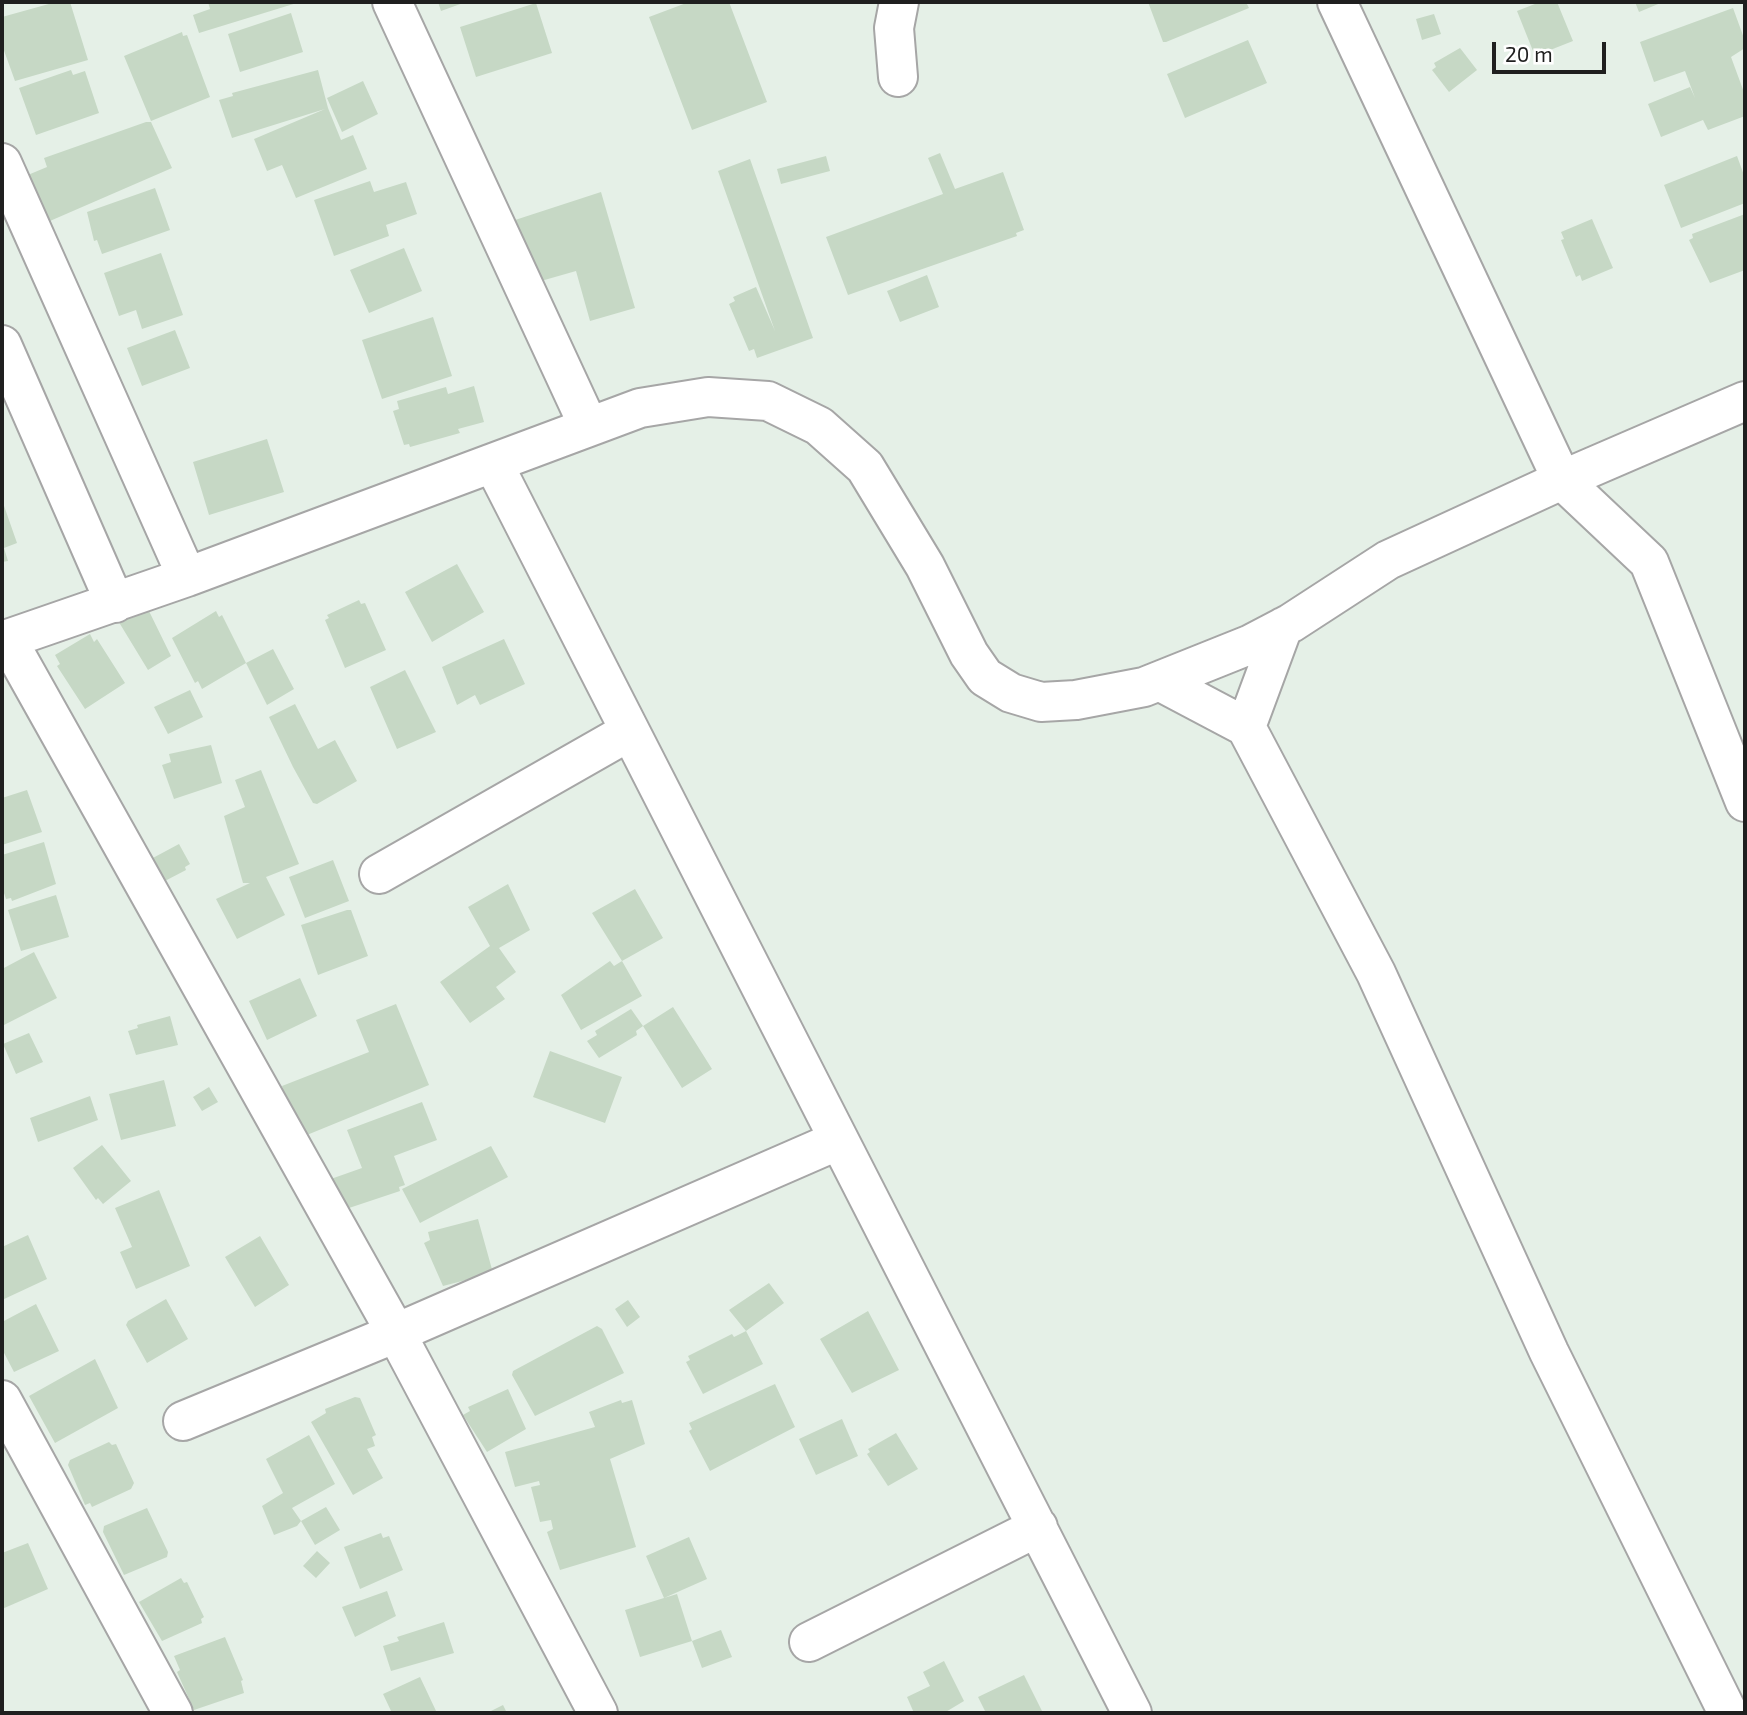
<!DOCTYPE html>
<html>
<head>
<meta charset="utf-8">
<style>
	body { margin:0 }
	#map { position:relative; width:1747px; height:1715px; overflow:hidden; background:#e5f0e7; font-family:"Exo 2",sans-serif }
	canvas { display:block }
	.frame { position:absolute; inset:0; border:4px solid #1f1f1f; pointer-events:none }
	.scale { position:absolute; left:1492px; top:42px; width:114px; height:32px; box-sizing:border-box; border:4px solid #1f1f1f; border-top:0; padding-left:9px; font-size:21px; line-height:24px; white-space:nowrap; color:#1f1f1f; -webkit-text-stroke:5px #fff; paint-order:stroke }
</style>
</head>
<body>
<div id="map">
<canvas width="1747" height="1715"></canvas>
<div class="frame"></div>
<div class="scale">20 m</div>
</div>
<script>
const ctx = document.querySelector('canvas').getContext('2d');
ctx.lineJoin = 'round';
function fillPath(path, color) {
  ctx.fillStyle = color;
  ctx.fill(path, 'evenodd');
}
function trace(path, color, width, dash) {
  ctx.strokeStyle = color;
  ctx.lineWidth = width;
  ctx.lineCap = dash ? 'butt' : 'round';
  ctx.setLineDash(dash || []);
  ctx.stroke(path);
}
const building = new Path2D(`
	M56 2H70L88 60 15 81 2 45V17Z
	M208 2H300L199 33 193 15 210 9Z
	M438 2H466L441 11Z
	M689 2H729L767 102 692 130 649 17Z
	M1148 2H1246L1249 8 1166 42H1163Z
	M1540 2H1557L1573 41 1535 56 1517 11Z
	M1635 2H1663L1639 12Z
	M536 3 552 53 476 77 460 27Z
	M1733 8 1745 41V48L1731 57 1745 95V116L1708 130 1703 120 1661 137 1648 104 1690 87 1695 98 1685 71 1654 82 1640 42Z
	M291 13 303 52 240 72 228 34Z
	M1434 14 1441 34 1422 40 1416 19Z
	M182 32 183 36 187 35 210 97 151 121 124 56Z
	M1248 40 1267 83 1185 118 1167 74Z
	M1460 48 1477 70 1449 92 1432 70 1436 67 1434 63Z
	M71 70 73 75 85 71 99 113 36 135 19 88Z
	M318 70 328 108 341 140 353 135 367 169 296 198 282 165 267 171 254 139 325 109 232 138 219 100 233 96 232 93Z
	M363 81 378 114 342 132 327 98Z
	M146 122H151L172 168 43 224 23 177 47 167 44 158Z
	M940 153 955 189 1003 172 1024 230 1016 233 1017 236 848 295 826 237 943 194 928 158Z
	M826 156 830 171 781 184 777 169Z
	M1737 156 1745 178V203L1681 228 1664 185Z
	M750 159 813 338 757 358 754 349 749 351 729 304 735 301 733 297 756 287 775 331 718 171Z
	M370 181 374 192 406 182 417 214 386 225 389 236 334 256 314 200Z
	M155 188 170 230 102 254 97 240 94 241 87 212Z
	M601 192 635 308 590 321 576 271 534 283 512 221Z
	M1745 214V270L1710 283 1689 240 1693 238 1692 234Z
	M1592 219 1613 268 1582 281 1580 275 1576 277 1561 240 1564 239 1561 232Z
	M404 248 422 291 369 313 350 270Z
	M161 253 183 315 142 329 136 310 119 316 104 273Z
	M927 275 939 307 900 322 887 291Z
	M433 317 452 376 382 399 362 340Z
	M175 330 190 368 142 386 127 348Z
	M474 386 484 422 458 429 460 433 410 447 409 444 404 445 393 411 399 409 397 401 446 387 448 394Z
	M267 439 284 492 209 515 193 462Z
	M2 500 17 543 4 548 8 561 2 562Z
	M457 564 484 612 432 642 405 592Z
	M359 600 361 604 365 603 386 650 345 668 325 620 329 618 327 615Z
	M147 607 171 656 148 670 117 619Z
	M216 611 219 617 222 615 246 663 202 689 198 681 195 683 172 638Z
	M90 634 94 642 97 639 125 683 85 709 57 666 60 664 55 655Z
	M504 639 525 684 480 705 475 695 457 705 442 667Z
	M273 649 294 689 267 705 246 663Z
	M405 670 436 732 397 749 370 687Z
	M190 690 203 717 168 734 154 707Z
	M295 704 318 749 335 740 357 781 317 804 313 803 293 767 269 717Z
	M211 745 222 783 174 799 162 765 171 762 169 754Z
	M261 770 299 864 266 877 285 915 237 939 216 899 250 883H243L224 816 245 807 235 780Z
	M27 790 42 832 2 845V798Z
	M44 842 56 884 12 901 11 898 6 899 2 887V855Z
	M179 844 190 864 185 867 186 870 163 882 151 859Z
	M333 860 349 901 305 918 289 877Z
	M508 884 530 930 499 948 516 972 496 987 505 999 470 1023 440 982 490 946 468 907Z
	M635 889 663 938 622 961 642 996 581 1030 561 995 610 961 614 966 622 961 592 913Z
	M56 895 69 937 21 951 8 910Z
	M347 910H351L368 956 318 975 301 925Z
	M34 952 57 998 2 1026V969Z
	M300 978 317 1016 267 1040 249 1001Z
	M396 1004 429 1085 302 1137 280 1092 283 1090 282 1086 369 1052 356 1020Z
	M673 1007 712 1069 682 1088 643 1026Z
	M631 1009 643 1026 636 1031 637 1035 599 1058 587 1041 597 1035 595 1031Z
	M170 1016 178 1045 136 1055 128 1031 138 1028 137 1025Z
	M29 1033 43 1062 16 1074 3 1044Z
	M550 1051 622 1077 605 1123 533 1097Z
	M164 1080 176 1126 121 1140 109 1094Z
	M209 1087 218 1102 202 1111 193 1097Z
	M90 1096 98 1120 38 1142 30 1118Z
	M422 1102 437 1140 394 1156 405 1185 399 1187 400 1191 340 1211 328 1180 362 1168 347 1130Z
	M102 1145 131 1181 103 1204 98 1198 96 1200 73 1168Z
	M491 1146 508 1177 420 1223 402 1189Z
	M159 1190 190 1266 136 1289 120 1252 132 1247 115 1208Z
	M478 1219 493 1273 443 1286 424 1243 430 1240 428 1232Z
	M28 1235 47 1279 2 1300V1247Z
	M260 1236 289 1285 255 1307 225 1257Z
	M769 1283 784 1303 746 1331 763 1364 703 1394 686 1362 690 1360 688 1356 732 1334 734 1337 746 1331 729 1310Z
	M166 1299 188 1339 147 1363 126 1325 128 1321Z
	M628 1300 640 1317 627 1327 615 1309Z
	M36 1304 59 1351 14 1372 2 1349V1322Z
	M868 1311 899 1370 852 1393 820 1339Z
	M597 1326 602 1329 624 1373 535 1416 512 1375 513 1371Z
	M95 1359 118 1408 55 1443 29 1396Z
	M775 1384 795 1427 710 1471 689 1431 692 1429 689 1423Z
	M508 1389 526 1429 487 1452 463 1415 470 1411 468 1407Z
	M355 1397 360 1398 376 1435 372 1437 375 1446 367 1449 383 1478 353 1495 311 1422 326 1413 325 1409Z
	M621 1400 622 1403 632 1400 645 1444 610 1459 636 1547 560 1570 547 1532 553 1529 551 1520 540 1522 531 1487 540 1485 539 1481 515 1487 505 1452 595 1427 589 1412Z
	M842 1419 858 1456 816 1475 799 1439Z
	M896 1433 918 1469 888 1486 867 1454 870 1452 868 1449Z
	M309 1435 335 1484 292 1508 301 1521 297 1526 274 1535 262 1506 283 1493 266 1459Z
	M109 1442 112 1445 116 1444 134 1483 131 1489 92 1507 90 1503 85 1505 68 1465 70 1460Z
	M326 1507 340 1530 315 1545 301 1521Z
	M147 1508 168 1552 167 1557 124 1575 103 1532 104 1526Z
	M381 1533 383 1538 389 1536 403 1570 360 1589 344 1547Z
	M689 1537 707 1579 664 1598 677 1594 692 1641 640 1657 625 1610 664 1598 646 1556Z
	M28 1543 48 1589 2 1609V1553Z
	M317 1551 330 1563 316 1578 303 1566Z
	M181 1578 184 1583 187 1582 204 1617 201 1619 202 1623 162 1641 139 1602Z
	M387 1591 396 1616 355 1637 342 1607Z
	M444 1622 454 1653 391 1671 383 1646 399 1641 397 1637Z
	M721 1630 732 1657 702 1668 692 1641Z
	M225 1637 243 1680 241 1681 244 1693 194 1710 177 1672 180 1670 174 1656Z
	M944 1661 964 1701 944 1713H914L907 1697 930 1686 923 1672Z
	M1024 1675 1043 1713H986L978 1697Z
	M420 1677 437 1713H392L383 1694Z
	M503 1705 507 1713H487Z`);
const minor = new Path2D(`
	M392 2 589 427
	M1337 2 1562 480 1649 562 1745 802
	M898 77 894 28 899 2
	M2 163 187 577
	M2 345 115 603
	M493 463 1132 1713
	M7 639 396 1333 598 1713
	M2 641 187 577 640 408 708 397 768 401 819 426 865 467 925 566 969 654 985 677 1011 693 1041 702 1076 700 1144 687 1249 645 1291 623 1388 560 1562 480 1745 401
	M1159 681 1246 727 1376 973 1549 1352 1728 1713
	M1246 727 1283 627
	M379 874 630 731
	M2 1400 173 1713
	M183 1421 396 1333 839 1140
	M809 1642 1038 1527`);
fillPath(building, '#c6d8c5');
trace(minor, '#a6a6a6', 42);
trace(minor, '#fff', 38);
</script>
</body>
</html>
